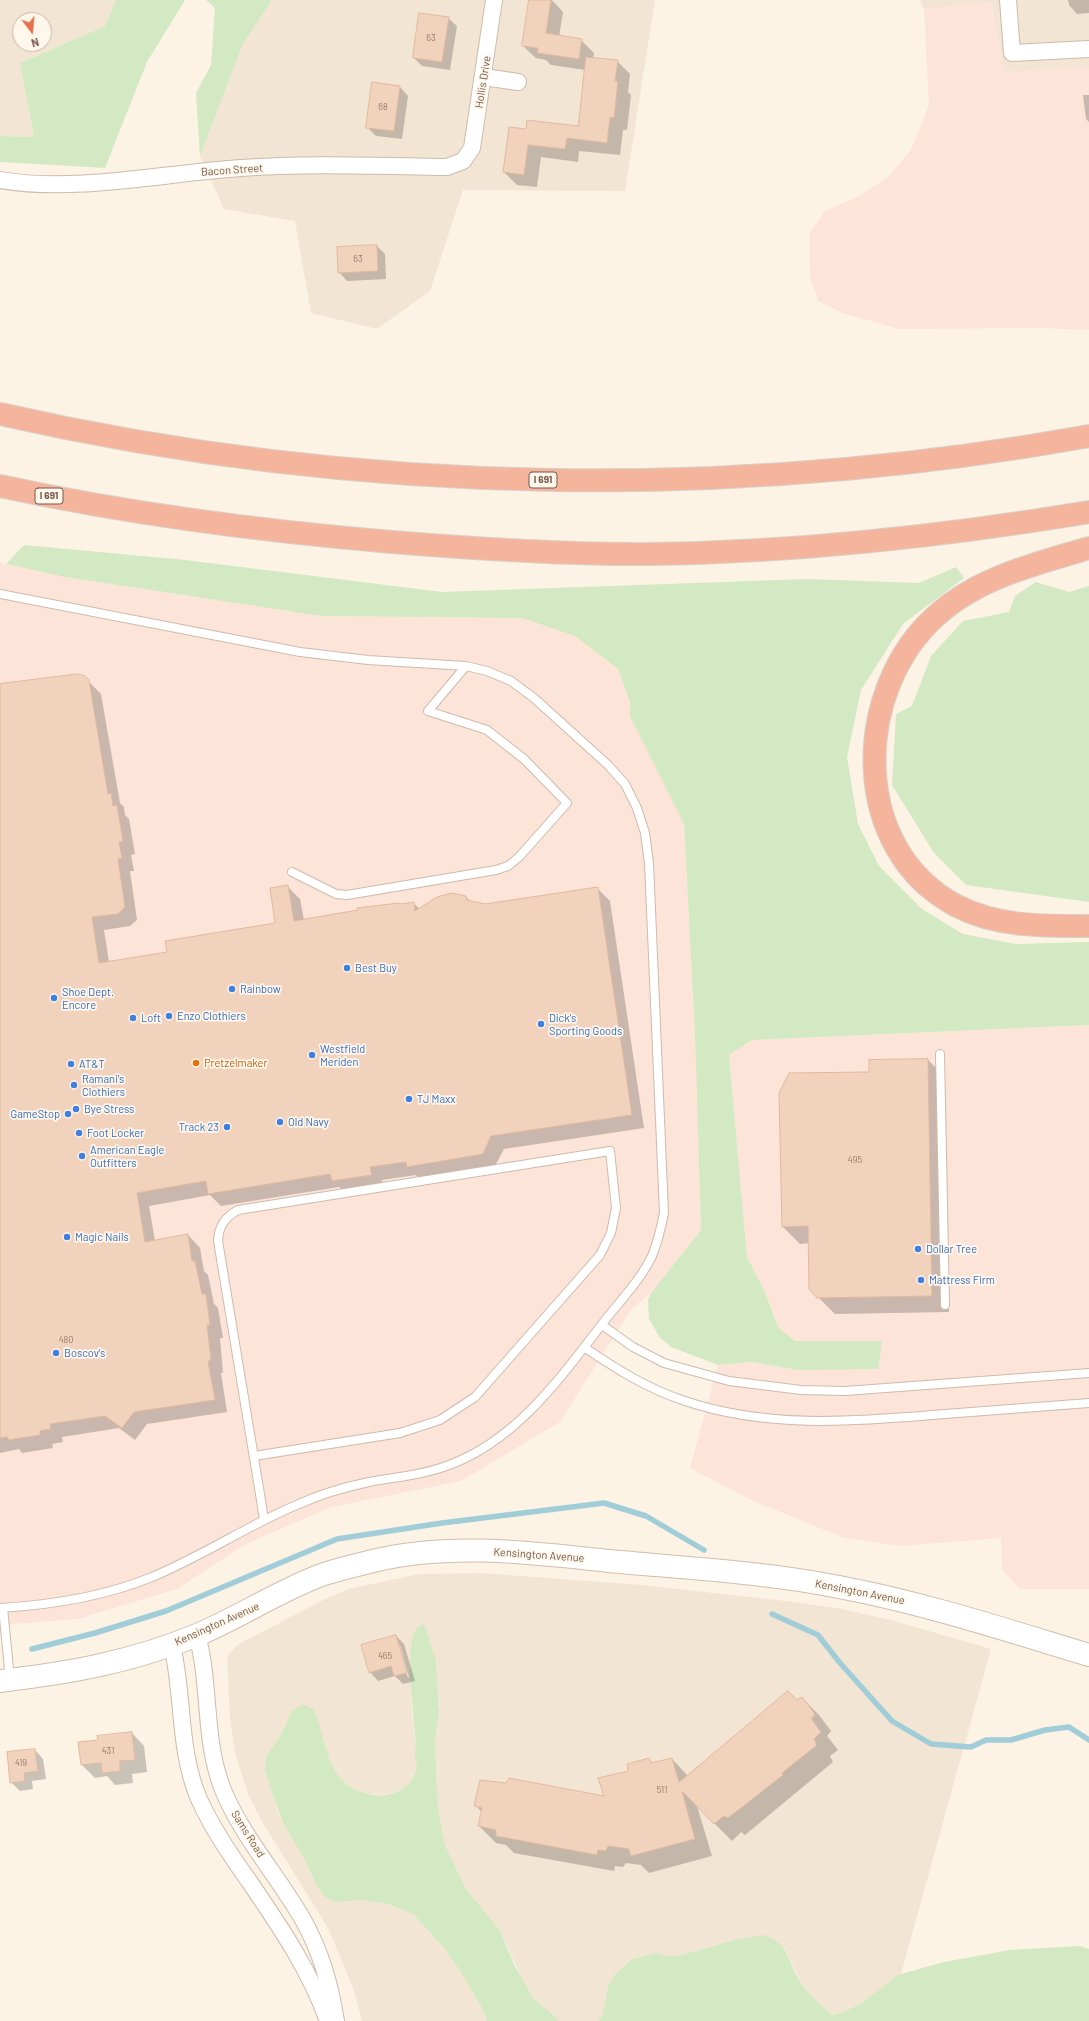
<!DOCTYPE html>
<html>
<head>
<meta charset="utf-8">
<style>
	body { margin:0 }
	#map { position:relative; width:1089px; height:2021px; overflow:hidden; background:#fcf3e5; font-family:Barlow,sans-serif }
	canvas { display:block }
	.north { position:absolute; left:12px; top:12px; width:40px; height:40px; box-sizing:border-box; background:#fff7eb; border:1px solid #c7b8ab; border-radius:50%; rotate:164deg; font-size:11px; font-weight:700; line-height:16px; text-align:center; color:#745a4a }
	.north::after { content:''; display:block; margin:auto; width:14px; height:18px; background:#e4704b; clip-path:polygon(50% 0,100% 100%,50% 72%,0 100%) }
</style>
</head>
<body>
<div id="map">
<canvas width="1089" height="2021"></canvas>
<div class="north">N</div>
</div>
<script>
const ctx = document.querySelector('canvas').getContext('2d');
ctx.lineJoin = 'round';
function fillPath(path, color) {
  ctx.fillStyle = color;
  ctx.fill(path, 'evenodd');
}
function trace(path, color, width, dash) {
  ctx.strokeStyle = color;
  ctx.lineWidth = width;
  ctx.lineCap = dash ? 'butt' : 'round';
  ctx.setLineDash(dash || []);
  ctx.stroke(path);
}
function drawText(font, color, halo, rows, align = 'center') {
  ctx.font = font + ' Barlow,sans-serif';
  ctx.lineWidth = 3.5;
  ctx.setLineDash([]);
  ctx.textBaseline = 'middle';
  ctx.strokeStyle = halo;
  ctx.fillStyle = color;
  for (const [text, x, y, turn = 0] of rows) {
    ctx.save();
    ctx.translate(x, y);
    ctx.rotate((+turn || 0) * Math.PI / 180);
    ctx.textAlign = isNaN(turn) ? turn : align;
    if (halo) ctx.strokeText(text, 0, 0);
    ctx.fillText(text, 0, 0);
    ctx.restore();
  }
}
const residential = new Path2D(`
	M0 0H116L105 26 20 63 34 137 0 136ZM20 20H44V44H20Z
	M272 0H655L625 191 463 190 430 291 377 329 311 313 295 221 224 209 200 156 243 44Z
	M920 0H1089V67L1004 72 991 2 924 9Z
	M480 1573 642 1585 786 1601 842 1609 891 1620 991 1649 901 1974 860 2004 843 2012 832 2015 820 2005 801 1983 785 1948 734 1940 681 1955 668 1956 657 1953 632 1959 614 1975 608 1987 603 2014 598 2021H560L550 2014 533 1998 526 1987 499 1929 466 1889 445 1845 437 1809V1793L435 1739 439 1712 436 1660 424 1623 415 1631 411 1656 412 1712 417 1768 411 1781 401 1790 390 1794 377 1795 363 1793 352 1788 341 1780 332 1769 329 1757 285 1724 280 1736 266 1756 265 1770 278 1812 284 1825 306 1862 316 1885 335 1902 363 1900 391 1905 414 1915 445 1949 462 1974 483 2010 487 2021H362L353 1988 328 1928 264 1825 248 1794 235 1753 230 1718 227 1657 237 1645 325 1599 348 1589 419 1574Z`);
const commercial = new Path2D(`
	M991 2 1004 72 1089 67V330L1042 328 899 329 843 313 818 301 810 277 809 234 825 211 857 197 888 177 911 150 929 105 924 9Z
	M0 563 65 577 321 616 522 618 575 636 618 669 630 702V716L684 824 695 1035 701 1230 651 1293 632 1308 560 1422 461 1481 331 1507 244 1545 177 1589 78 1619 0 1625Z
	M1089 1025V1589H1020L1002 1570 1001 1538 899 1546 842 1537 751 1500 690 1468 718 1365 753 1362 797 1370 882 1342 795 1341 778 1327 764 1290 747 1257 729 1055 752 1040Z`);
const green = new Path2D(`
	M116 0H185L147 62 105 168 0 162V136L34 137 20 63 105 26Z
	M206 0H272L243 44 200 156 196 93 211 65 215 8Z
	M24 545 185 560 442 592 807 579 919 583 956 567 964 578 903 624 861 690 847 757 858 824 879 866 922 909 963 934 1016 944 1089 942V1025L752 1040 729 1055 747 1257 764 1290 778 1327 795 1341H882L878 1369 797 1370 753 1362 718 1365 671 1347 660 1338 649 1319 648 1300 651 1293 701 1230 695 1035 684 824 630 716V702L618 669 575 636 522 618 321 616 65 577 6 564Z
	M1036 582 1069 592 1089 586V902L966 885 934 853 892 785 896 714 912 706 931 656 963 621 1009 612 1015 596Z
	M424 1623 436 1660 439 1712 435 1739 437 1793 438 1809 445 1845 466 1889 499 1929 515 1966 533 1998 560 2021H487L483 2010 462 1974 445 1949 414 1915 391 1905 363 1900 335 1902 324 1896 316 1885 306 1862 284 1825 274 1799 265 1770 266 1756 280 1736 292 1711 303 1704 314 1710C329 1746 325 1786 373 1795 391 1798 411 1788 416 1770 418 1765 415 1760 415 1755 415 1749 416 1743 415 1737 414 1714 405 1650 415 1631 416 1628 421 1625 424 1623Z
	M764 1935C793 1946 786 1962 802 1984 810 1995 821 2006 832 2015L843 2012 860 2004 898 1975 944 1962 1010 1950 1079 1946 1089 1949V2021H598L603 2014 608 1987 614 1975 632 1959 657 1953 668 1956 681 1955 734 1940Z`);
const shadow = new Path2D(`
	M530 0H552L563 12 559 37 581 40 594 53 593 59 617 61 630 74 628 92 631 95 627 130H623L620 155 579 151 578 162 541 157 537 187 517 185 504 172 527 131 579 128 585 70 551 65 546 60 536 58 523 46Z
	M1068 0H1089V13L1077 14 1069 5Z
	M448 18 457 26 450 70 422 66 414 58Z
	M400 87 408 96 402 139 376 136 367 127Z
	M1083 95H1089V122L1086 119Z
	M377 246 385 254 386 279 347 281 339 272Z
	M84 677 101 694 120 803 124 807 125 815 129 819 135 854 131 855 134 871H130L137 920 130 926 104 930 109 962 169 953 276 924 287 886 300 899 304 920 413 903 420 909 466 897 471 902 485 905 597 888 610 901 644 1128 504 1149 495 1166 421 1180 416 1175 382 1180 384 1188 345 1194 339 1187 221 1206 210 1195 149 1206 155 1241 188 1235 200 1248 204 1271 208 1275 214 1304 218 1308 223 1338H220L223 1373H221L227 1412 147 1424 135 1440 119 1428 62 1437 63 1442 52 1444 53 1448 22 1453 19 1449 0 1453V686Z
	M928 1060 945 1077 949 1312 835 1314 810 1289 809 1243 800 1244 783 1227 870 1073Z
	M396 1636 404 1644 415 1681 403 1684 395 1676 378 1681 370 1672ZM398 1645H400L409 1677 408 1678Z
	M802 1698 819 1715 831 1731 827 1736 838 1750 830 1756 833 1762 745 1835 741 1832 732 1841 697 1806 712 1856 649 1873 641 1865 626 1863 623 1867 615 1866 614 1871 514 1853 506 1845 496 1843 479 1826 482 1812 476 1806 605 1798 629 1771 649 1759 653 1764 672 1759 688 1776ZM812 1715H815L808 1723Z
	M132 1733 144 1746 147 1772 132 1774 133 1783 115 1785 107 1776 95 1778 82 1765 79 1742 99 1741Z
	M35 1750 43 1759 46 1779 32 1781 33 1789 20 1791 11 1782Z`);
const stream = new Path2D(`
	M772 1614 818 1635 840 1663 892 1721 931 1744 971 1747 986 1740H1011L1045 1730 1069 1727 1089 1740
	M32 1649 95 1633 166 1611 337 1539 442 1523 604 1503 646 1516 704 1550`);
const building = new Path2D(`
	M529 0H551L546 33 582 39 579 59 537 53 538 48 522 46Z
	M419 13 449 17 442 62 413 58Z
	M586 57 618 60 615 81H618L614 118 610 117 607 143 567 138 565 149 528 145 524 175 503 172 509 127 526 129 527 120 578 126Z
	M372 82 400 86 394 131 366 128Z
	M377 245 378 271 338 273 337 247Z
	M78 674 85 676 89 680 108 794 111 793 113 806 117 805 123 841 119 842 122 858 118 859 125 907 118 914 92 917 99 963 167 952 165 941 275 923 270 888 288 885 294 921 358 910 357 908 399 903 400 904 414 902 415 911 437 897 452 893 466 896 467 900 485 904 598 887 632 1115 491 1136 483 1154 407 1167 406 1162 370 1167 372 1175 332 1181 330 1174 208 1194 206 1181 137 1193 145 1242 188 1234 192 1261H195L202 1294H206L210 1325H207L211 1360 208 1361 215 1400 134 1412 122 1428 105 1416 50 1424 51 1429 40 1431V1435L8 1440V1437L0 1438V684Z
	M928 1059 932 1296 817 1298 809 1289 808 1226 782 1227 779 1093 789 1073 869 1072V1060Z
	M396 1635 407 1673 394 1676 391 1666 369 1673 361 1645Z
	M788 1691 797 1700 802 1697 815 1714 811 1718 821 1732 814 1739 817 1745 782 1773 783 1775 750 1801 728 1818 724 1816 714 1824 682 1791 695 1839 631 1856 629 1849 608 1846 606 1851 598 1850 597 1855 496 1836V1830L478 1826 482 1808 474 1806 480 1780 506 1783 509 1778 604 1796 598 1778 628 1771 627 1764 649 1758 651 1763 672 1758 679 1782Z
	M132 1732 135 1760 120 1761V1771L102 1773 101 1763 81 1765 78 1742 98 1740 97 1736Z
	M35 1749 38 1771 24 1773 25 1781 10 1783 7 1752Z`);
const service = new Path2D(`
	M0 594 300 652 368 660 466 666 487 671 511 681 534 698 608 765 625 784 637 808 645 833 649 863 664 1213C661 1228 658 1242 652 1256 641 1279 622 1299 606 1319 563 1374 518 1440 449 1465 423 1475 396 1477 369 1482 345 1487 321 1494 299 1504 248 1525 203 1556 152 1577 103 1597 52 1605 0 1608
	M292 872 336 894 347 895 496 870 508 866 519 857 567 803 524 759 487 730 428 711 466 666
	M940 1054 945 1305
	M602 1325 633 1347 664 1363 729 1381 801 1390 845 1391 1089 1373
	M584 1347C616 1369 648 1389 685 1401 765 1428 850 1422 932 1415 984 1411 1037 1407 1089 1403
	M254 1456 400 1433 440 1420 475 1397 600 1255 611 1233 616 1208 610 1151 238 1210C224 1218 219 1226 218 1241L260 1494 264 1520
	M3 1608 10 1679`);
const minor = new Path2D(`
	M1008 0 1012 53 1089 49
	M484 77 518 82
	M0 180C75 193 165 173 241 168 310 163 379 166 447 167L463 161 472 148 494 0
	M197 1635C211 1685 203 1740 223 1790 242 1836 277 1875 302 1918 321 1951 330 1984 336 2021
	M172 1645C184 1696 178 1750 199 1799 213 1830 232 1857 251 1884 281 1928 310 1971 328 2021`);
const secondary = new Path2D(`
	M0 1681C69 1673 132 1662 197 1635 240 1617 280 1590 324 1574 340 1569 357 1565 373 1561 450 1542 532 1553 609 1561 685 1568 763 1572 839 1587 924 1603 1006 1630 1089 1655`);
const motorway = new Path2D(`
	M0 414C356 495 729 501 1089 436
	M0 486C129 514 261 531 392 542 478 549 565 555 651 554 798 552 944 536 1089 512
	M1089 548C1036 564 979 577 937 615 852 690 849 850 957 906 997 927 1044 926 1089 926`);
const markers = [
	[347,968,4,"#3f7fe0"],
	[232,989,4,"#3f7fe0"],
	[54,998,4,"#3f7fe0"],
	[169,1016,4,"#3f7fe0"],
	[133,1018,4,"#3f7fe0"],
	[541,1024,4,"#3f7fe0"],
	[312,1055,4,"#3f7fe0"],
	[196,1063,4,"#e8710a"],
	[71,1064,4,"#3f7fe0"],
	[74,1085,4,"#3f7fe0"],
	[409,1099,4,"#3f7fe0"],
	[76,1109,4,"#3f7fe0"],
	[68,1114,4,"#3f7fe0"],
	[280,1122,4,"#3f7fe0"],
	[227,1127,4,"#3f7fe0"],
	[79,1133,4,"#3f7fe0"],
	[82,1156,4,"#3f7fe0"],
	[67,1237,4,"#3f7fe0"],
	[918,1249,4,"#3f7fe0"],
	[921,1280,4,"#3f7fe0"],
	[56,1353,4,"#3f7fe0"]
];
const numberNames = [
	["63",431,38],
	["68",383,107],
	["63",358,259],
	["495",855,1160],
	["480",66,1340],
	["465",385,1656],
	["431",108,1751],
	["419",21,1763],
	["511",662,1790]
];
const shields = [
	[543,480,28],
	[49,496,28]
];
const shieldNames = [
	["I 691",543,480],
	["I 691",49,496]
];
const streetNames = [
	["Hollis Drive",483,82,-81],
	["Bacon Street",232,170,-4],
	["Kensington Avenue",539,1555,4],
	["Kensington Avenue",860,1592,11],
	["Kensington Avenue",217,1624,-24],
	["Sams Road",248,1834,58]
];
const shopNames = [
	["Best Buy",355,968],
	["Rainbow",240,989],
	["Shoe Dept.",62,992],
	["Encore",62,1005],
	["Enzo Clothiers",177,1016],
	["Loft",141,1018],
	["Dick's",549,1018],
	["Sporting Goods",549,1031],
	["Westfield",320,1049],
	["Meriden",320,1062],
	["AT&T",79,1064],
	["Ramani's",82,1079],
	["Clothiers",82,1092],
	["TJ Maxx",417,1099],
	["Bye Stress",84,1109],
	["GameStop",60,1114,"right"],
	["Old Navy",288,1122],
	["Track 23",219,1127,"right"],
	["Foot Locker",87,1133],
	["American Eagle",90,1150],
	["Outfitters",90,1163],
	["Magic Nails",75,1237],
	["Dollar Tree",926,1249],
	["Mattress Firm",929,1280],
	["Boscov's",64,1353]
];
const foodNames = [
	["Pretzelmaker",204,1063]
];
fillPath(residential, '#f3e5d3');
fillPath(commercial, '#fce4d8');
fillPath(green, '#d2e9c3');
fillPath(shadow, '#0003');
trace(stream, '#a0cdd7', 5.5);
fillPath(building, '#f1d2bd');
trace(building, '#e3b99d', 1);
trace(service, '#cdbbab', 10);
trace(minor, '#cdbbab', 18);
trace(secondary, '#d2bdab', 24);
trace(motorway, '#d8d1cc', 24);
trace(service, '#fff', 8);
trace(minor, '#fff', 16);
trace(secondary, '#fff', 22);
trace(motorway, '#f5b59c', 22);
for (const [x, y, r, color] of markers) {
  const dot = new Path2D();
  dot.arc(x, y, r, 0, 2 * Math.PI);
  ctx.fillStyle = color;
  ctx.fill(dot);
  trace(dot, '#fff7eb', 1.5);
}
drawText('9px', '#937867', null, numberNames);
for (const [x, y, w] of shields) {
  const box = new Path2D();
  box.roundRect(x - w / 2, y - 8, w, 16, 3);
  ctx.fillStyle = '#fff7eb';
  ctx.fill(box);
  trace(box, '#745a4a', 1);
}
drawText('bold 10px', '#745a4a', null, shieldNames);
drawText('11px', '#745a4a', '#fff7eb', streetNames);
drawText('11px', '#366cbe', '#fff7eb', shopNames, 'left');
drawText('11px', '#c56008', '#fff7eb', foodNames, 'left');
</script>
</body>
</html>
